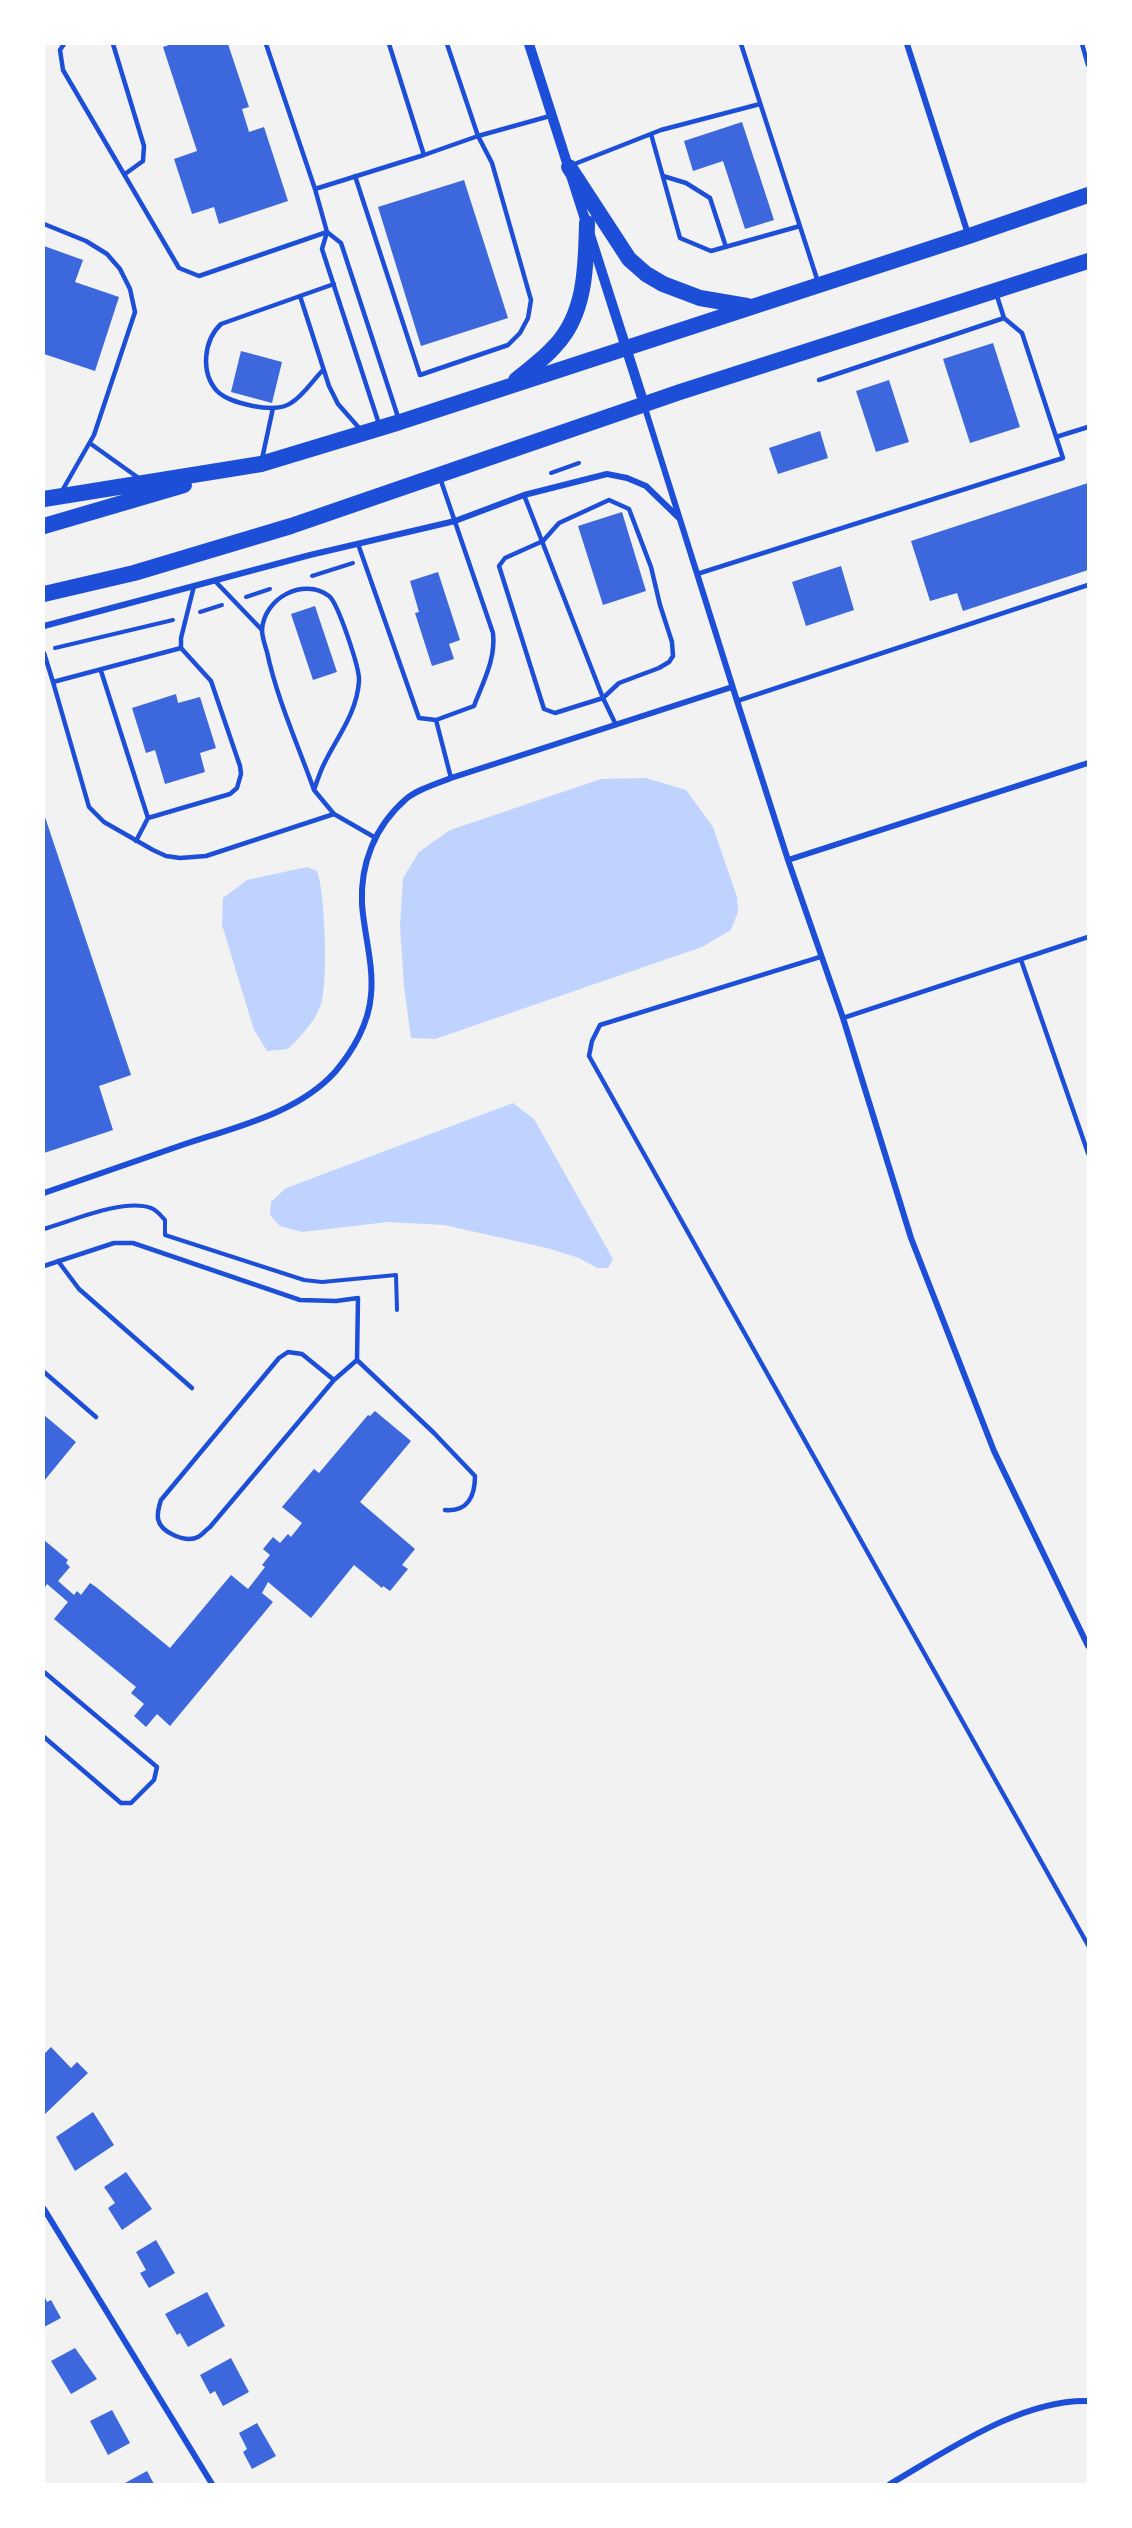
<!DOCTYPE html>
<html>
<head>
<meta charset="utf-8">
<style>
	body { margin:0 }
	#map { position:relative; width:1132px; height:2528px; overflow:hidden; background:#f2f2f2; font-family:"Fira Sans",sans-serif }
	canvas { display:block }
	.frame { position:absolute; inset:0; border:45px solid #fff; pointer-events:none }
</style>
</head>
<body>
<div id="map">
<canvas width="1132" height="2528"></canvas>
<div class="frame"></div>
</div>
<script>
const ctx = document.querySelector('canvas').getContext('2d');
ctx.lineJoin = 'round';
function fillPath(path, color) {
  ctx.fillStyle = color;
  ctx.fill(path, 'evenodd');
}
function trace(path, color, width, dash) {
  ctx.strokeStyle = color;
  ctx.lineWidth = width;
  ctx.lineCap = dash ? 'butt' : 'round';
  ctx.setLineDash(dash || []);
  ctx.stroke(path);
}
const water = new Path2D(`
	M646 778 686 790 713 827 737 897 738 912 731 930 702 947 435 1039 411 1038 404 987 400 926 403 878 419 852 450 830 601 779Z
	M307 867 317 871C325 893 328 977 322 1000 318 1019 301 1036 288 1049L267 1051 254 1030 222 925 223 898 247 880Z
	M513 1103 534 1119 613 1259 608 1268H597L579 1258 547 1248 444 1225 388 1222 302 1232 280 1226 270 1215 271 1202 286 1188Z`);
const building = new Path2D(`
	M172 44H228L249 107 242 109 249 132 264 127 288 201 219 224 214 207 192 214 174 159 197 151 163 47Z
	M742 122 774 220 745 229 723 161 693 171 684 141Z
	M464 180 508 318 421 346 378 207Z
	M44 246 83 260 75 282 119 297 95 371 44 354Z
	M993 343 1020 427 970 443 943 359Z
	M241 351 282 362 272 403 231 392Z
	M889 380 909 442 876 452 856 391Z
	M820 431 828 458 778 474 769 448Z
	M1088 483V570L963 611 957 593 930 601 911 541Z
	M622 512 646 591 603 605 578 526Z
	M841 566 854 610 806 626 792 582Z
	M438 572 460 640 449 644 454 659 432 666 415 613 419 612 410 581Z
	M315 606 337 672 313 680 291 614Z
	M176 694 178 703 200 697 216 748 200 753 205 772 165 784 155 750 146 753 132 708Z
	M44 814 131 1075 99 1086 113 1130 44 1153Z
	M375 1411 411 1441 360 1502 415 1549 402 1565 408 1569 390 1591 383 1586 382 1588 354 1565 311 1618 268 1582 262 1593 273 1602 170 1726 157 1714 146 1727 134 1716 144 1704 131 1693 136 1687 54 1619 68 1602 47 1584 44 1589V1540L68 1560 66 1563 70 1567 58 1581 74 1595 77 1591 81 1595 90 1583 96 1587 170 1648 231 1575 248 1589 265 1567 262 1565 270 1555 263 1549 273 1537 280 1543 288 1534 291 1537 302 1523 282 1507 314 1469 319 1473 368 1415 370 1416Z
	M44 1415 76 1442 44 1481Z
	M51 2047 71 2068 77 2062 88 2073 44 2115V2054Z
	M93 2112 114 2145 75 2171 56 2137Z
	M126 2172 152 2209 122 2230 108 2208 115 2203 104 2187Z
	M156 2240 175 2273 149 2288 140 2273 146 2270 136 2252Z
	M207 2292 225 2326 188 2347 180 2333 177 2335 165 2314Z
	M44 2295 47 2302 51 2300 61 2318 44 2327Z
	M75 2348 97 2379 71 2394 51 2361Z
	M231 2358 249 2392 223 2406 215 2391 210 2394 200 2375Z
	M112 2410 130 2443 108 2455 90 2421Z
	M257 2423 276 2456 252 2469 243 2452 247 2449 239 2433Z
	M147 2471 154 2484H126L125 2483Z`);
const path = new Path2D(`
	M551 473 579 463
	M312 576 353 563
	M246 597 270 589
	M200 612 222 605
	M55 648 173 620
	M44 1229C72 1221 123 1198 151 1208 157 1210 161 1216 165 1220V1235L304 1280 322 1282 396 1275 397 1310`);
const service = new Path2D(`
	M64 44 60 50 63 70 179 268 199 276 327 232
	M113 44 144 146 143 161 125 174
	M266 44 315 189 424 155 389 44
	M447 44 478 136 550 116
	M741 44 818 282
	M1082 44 1088 65
	M651 134 680 238 711 251 800 226
	M572 165 661 130 760 104
	M355 176 420 375 508 345 520 333 528 318 531 300 492 163 478 136 424 155
	M663 176 686 183 710 198 726 247
	M315 189 327 232 322 249 379 424
	M44 224 86 241 107 254 120 269 130 289 135 312 94 435 62 491
	M327 232 341 243 399 420
	M300 296 329 386 338 404 360 429
	M323 370C313 380 303 396 291 403 275 414 230 404 217 391 200 372 204 340 221 324L334 284
	M819 380 1004 318
	M1056 437 1088 427
	M91 444 140 479
	M262 459 273 408
	M524 495 603 698 619 683 659 668 669 662 673 656 672 642 660 605 651 567 629 509 609 500 559 523 543 541 505 558 499 566 544 709 555 713 603 698 616 725
	M358 544 419 718 436 720 474 706C483 682 496 659 493 633L440 478
	M697 574 1063 458 1022 333 1004 318 996 293
	M215 581 262 630
	M181 648V638L194 586
	M44 653 53 682
	M101 671 148 818
	M737 701 1088 585
	M436 720 451 778
	M314 790C298 745 277 699 267 652 265 645 262 637 262 630 264 598 303 577 329 596 338 603 360 669 359 681 357 713 337 737 324 764 320 772 317 781 314 790L334 814 374 837
	M136 841 148 818 230 794 237 788 241 774 240 766 211 681 181 648 53 682 89 807 104 822 153 850 166 856 180 858 206 856 334 814
	M820 957 600 1025 592 1041 589 1056 1088 1945
	M1021 960 1088 1153
	M843 1018 1088 937
	M58 1261 79 1289 192 1388
	M44 1266 114 1243H133L300 1300 336 1301 358 1298 357 1360 434 1433 475 1476C475 1496 468 1512 445 1510
	M44 1372 96 1417
	M334 1380 302 1354 288 1352 279 1358 161 1500C159 1506 157 1513 158 1519 161 1533 186 1543 198 1537 202 1535 206 1530 210 1527L334 1380 357 1360
	M44 1672 157 1767 154 1780 131 1803H121L44 1737`);
const minor = new Path2D(`
	M907 44 968 234
	M644 405 738 704 788 860 843 1018 911 1238 994 1451 1088 1646
	M44 626 310 555 455 521 524 495 607 474 627 478 646 486 679 518
	M788 860 1088 763
	M44 1193C91 1177 138 1160 185 1144 236 1127 298 1113 335 1072 353 1051 369 1023 371 995 374 965 364 934 362 904 360 864 375 826 406 799 418 789 436 784 451 778L732 687
	M44 2209 212 2484
	M890 2484C947 2451 1021 2399 1088 2401`);
const tertiary = new Path2D(`
	M529 44 644 404`);
const trunk = new Path2D(`
	M569 167 629 259 646 274 663 284 700 298 747 306
	M516 380C529 369 544 359 555 346 586 314 586 265 587 223
	M44 499 261 464 400 422 969 236 1088 195
	M44 526 184 485
	M44 594 134 573 291 526 680 392 1088 261`);
fillPath(water, '#bfd3fe');
fillPath(building, '#3d67dc');
trace(path, '#1d4ed8', 4);
trace(service, '#1d4ed8', 4.5);
trace(minor, '#1d4ed8', 6);
trace(tertiary, '#1d4ed8', 10);
trace(trunk, '#1d4ed8', 16);
</script>
</body>
</html>
